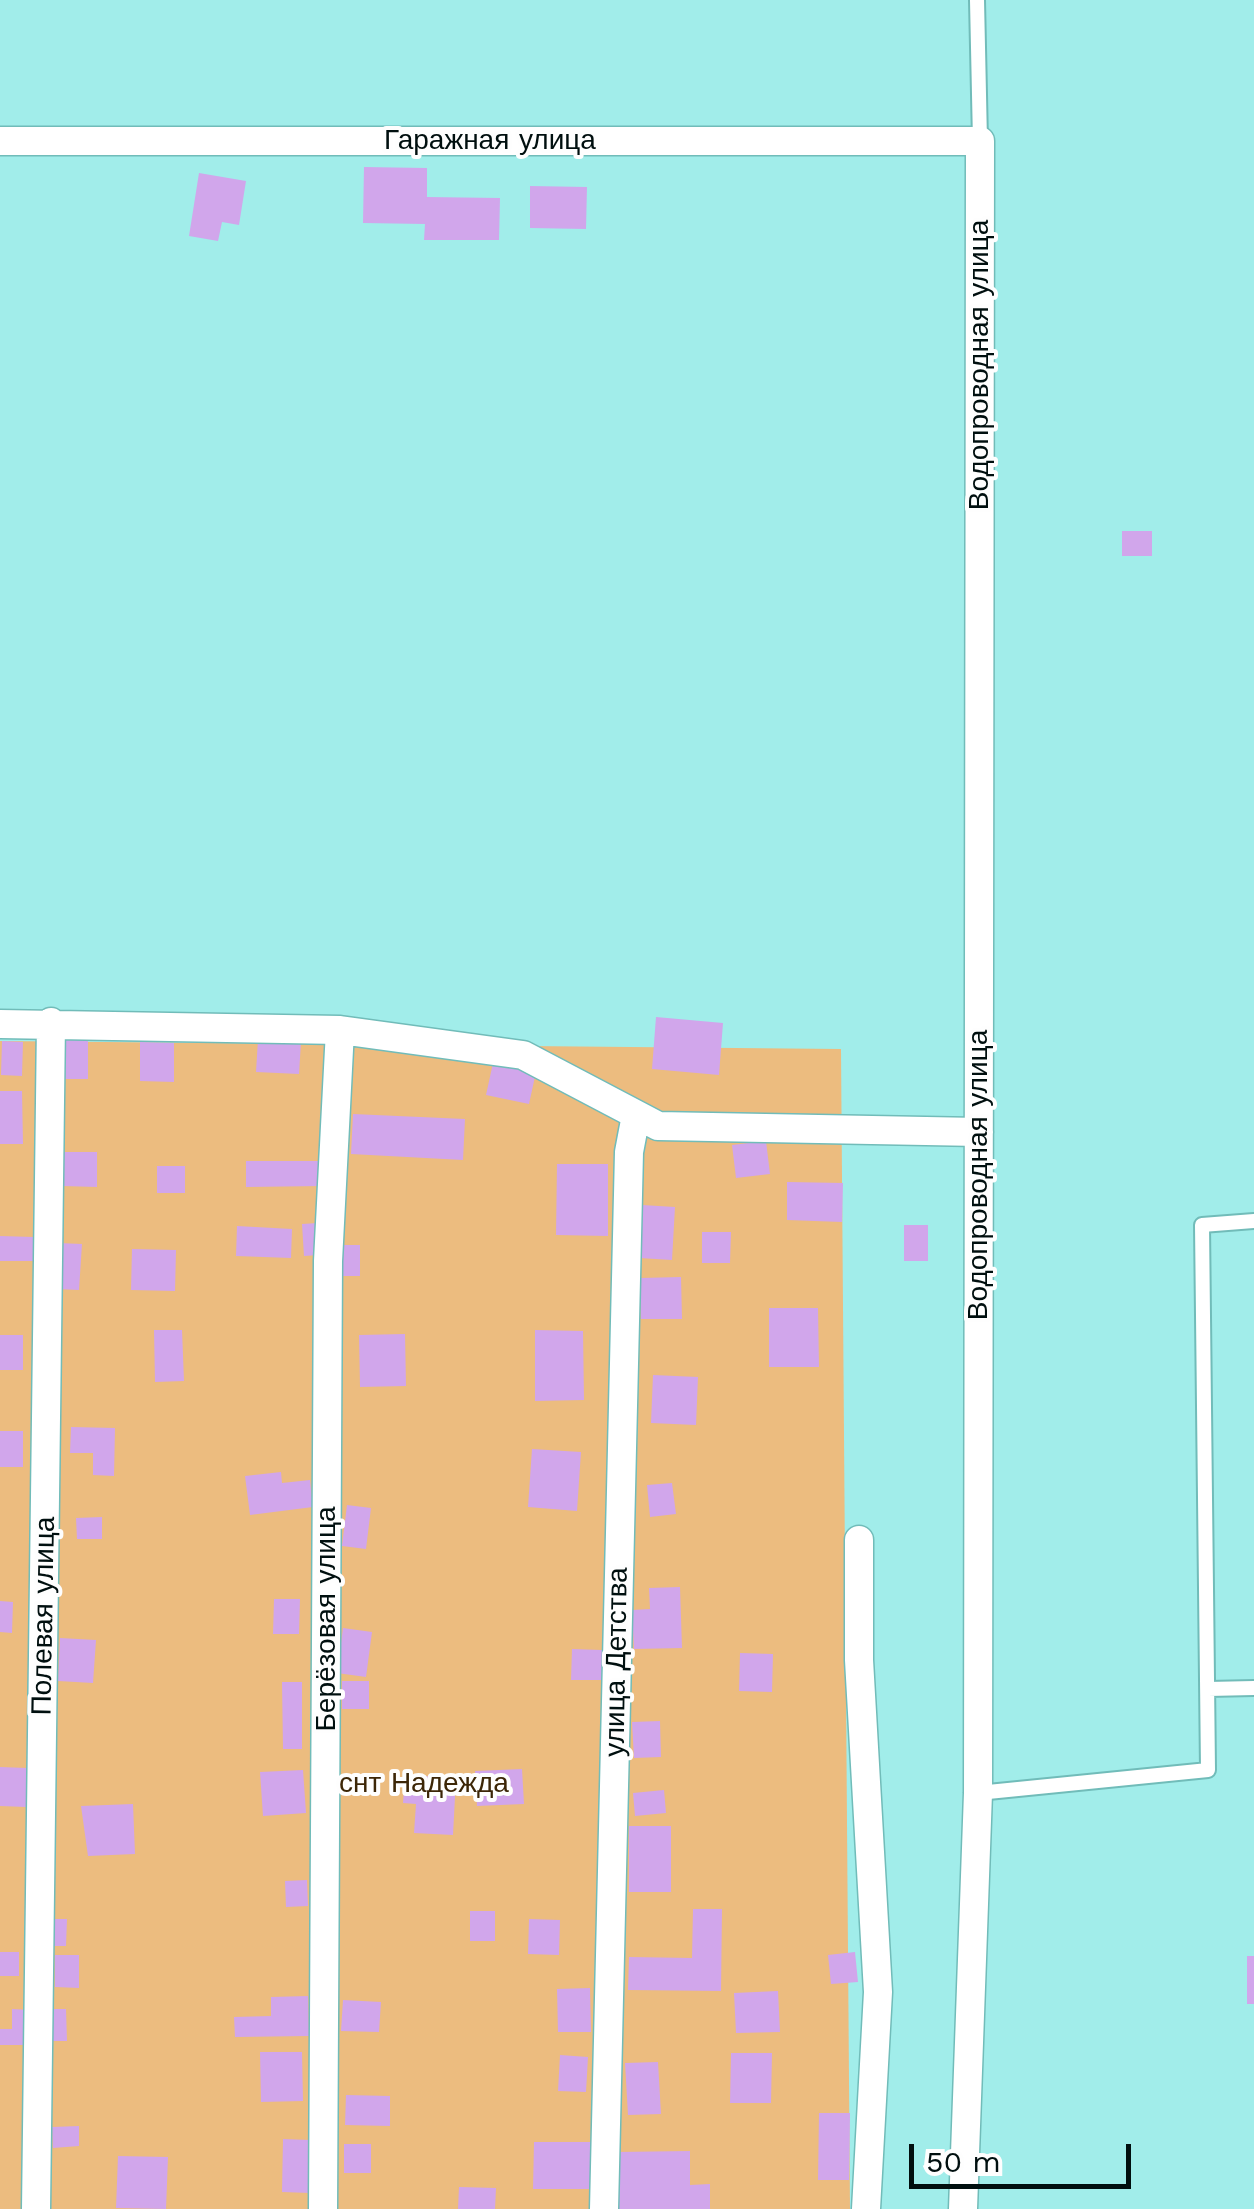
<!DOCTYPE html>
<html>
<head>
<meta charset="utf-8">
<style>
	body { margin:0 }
	#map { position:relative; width:1254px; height:2209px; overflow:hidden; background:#a1edea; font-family:"Work Sans",sans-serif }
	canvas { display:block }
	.scale { position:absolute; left:909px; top:2144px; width:222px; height:45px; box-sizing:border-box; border:5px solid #000f0f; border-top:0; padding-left:12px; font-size:30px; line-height:35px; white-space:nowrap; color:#000f0f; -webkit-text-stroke:8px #fefefe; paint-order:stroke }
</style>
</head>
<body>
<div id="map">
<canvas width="1254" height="2209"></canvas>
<div class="scale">50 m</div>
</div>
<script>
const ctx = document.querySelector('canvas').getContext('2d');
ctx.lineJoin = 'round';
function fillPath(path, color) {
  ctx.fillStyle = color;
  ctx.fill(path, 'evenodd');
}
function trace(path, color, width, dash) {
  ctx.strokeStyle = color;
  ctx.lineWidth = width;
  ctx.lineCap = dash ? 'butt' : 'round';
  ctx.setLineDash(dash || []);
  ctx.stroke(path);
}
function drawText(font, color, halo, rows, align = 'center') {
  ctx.font = font + ' "Work Sans",sans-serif';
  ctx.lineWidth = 8;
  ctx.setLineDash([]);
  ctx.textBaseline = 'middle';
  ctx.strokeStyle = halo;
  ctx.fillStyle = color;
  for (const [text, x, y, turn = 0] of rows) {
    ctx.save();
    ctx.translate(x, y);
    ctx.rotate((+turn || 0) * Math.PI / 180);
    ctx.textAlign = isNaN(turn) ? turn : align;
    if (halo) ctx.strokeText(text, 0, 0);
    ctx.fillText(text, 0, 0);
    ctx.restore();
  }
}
const green = new Path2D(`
	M0 1041 841 1049 850 2209H0Z`);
const building = new Path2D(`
	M364 167 427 168V197L500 198 499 240H424L425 224 363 223Z
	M199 173 246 181 239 225 222 222 218 241 189 236Z
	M530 186 587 187 586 229 530 228Z
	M1122 531H1152V556H1122Z
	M656 1017 723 1023 719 1075 652 1069Z
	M56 1035H88V1079H56Z
	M258 1039 301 1042 299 1074 256 1072Z
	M2 1041 23 1042 22 1076 1 1075Z
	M140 1042 174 1043V1082L140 1081Z
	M493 1063 536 1072 529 1104 486 1095Z
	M0 1091H22L23 1144H0Z
	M353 1114 465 1119 463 1160 351 1154Z
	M766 1141 770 1174 736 1178 732 1145Z
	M62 1152H97V1187L62 1186Z
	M246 1161H324V1186L246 1187Z
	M557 1164H608V1236L556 1235Z
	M157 1166H185V1193H157Z
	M787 1182 843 1183 842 1222 787 1220Z
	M642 1205 675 1207 672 1260 639 1258Z
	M318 1223 319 1255 304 1256 302 1224Z
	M904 1225H928V1261H904Z
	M237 1226 292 1229 291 1258 236 1256Z
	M702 1232H731L730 1263H702Z
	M0 1236 34 1237V1261H0Z
	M58 1243 82 1244 79 1290 56 1289Z
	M339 1245H360V1276H339Z
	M132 1249 176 1250 175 1291 131 1290Z
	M681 1277 682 1319H641L640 1278Z
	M769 1308H818L819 1367H769Z
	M154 1330H182L184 1381 155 1382Z
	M535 1330 583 1331 584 1400 535 1401Z
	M405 1334 406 1386 360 1387 359 1335Z
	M0 1335H23V1370H0Z
	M653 1375 698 1377 696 1425 651 1423Z
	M71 1427 115 1428 114 1476 93 1475V1453H70Z
	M0 1431H23V1467H0Z
	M532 1449 581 1452 577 1511 528 1507Z
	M281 1472 282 1483 310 1480 313 1507 250 1515 245 1476Z
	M672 1483 676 1514 650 1517 647 1485Z
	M347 1505 371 1508 366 1549 342 1546Z
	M102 1517V1539H77L76 1518Z
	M680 1587 682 1648 634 1649 632 1610 650 1609 649 1588Z
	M274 1599H300L299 1634H273Z
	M0 1601 13 1602 12 1633 0 1632Z
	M343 1628 372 1632 366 1677 337 1673Z
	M60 1638 96 1640 93 1683 58 1681Z
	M572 1649 602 1650V1680H571Z
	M740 1653 773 1654 772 1692 739 1691Z
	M342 1681H369V1709H342Z
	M282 1682H302V1749H283Z
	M660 1721 661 1757 634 1758 632 1722Z
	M0 1767 27 1768 26 1807 0 1806Z
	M522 1769 524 1804 477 1806 475 1771Z
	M303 1770 306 1813 263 1816 260 1772Z
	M405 1775 456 1778 453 1835 414 1833 416 1804 403 1803Z
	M664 1790 666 1813 635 1816 633 1793Z
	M133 1804 135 1854 88 1856 81 1806Z
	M629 1826H671V1892H629Z
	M307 1880 308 1906 286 1907 285 1881Z
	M693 1909H722L721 1991 628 1990 629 1957 692 1958Z
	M470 1911H495V1941H470Z
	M49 1919H67L66 1946H48Z
	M529 1919 560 1920 559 1955 528 1954Z
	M0 1952H19V1976H0Z
	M855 1952 858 1982 831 1984 828 1955Z
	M55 1955H79V1988L55 1987Z
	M1247 1956H1254V2004H1247Z
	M590 1988 591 2032H558L557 1989Z
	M778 1991 780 2032 736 2033 734 1993Z
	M308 1996 309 2036 235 2037 234 2017 271 2016V1997Z
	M343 2000 381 2002 379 2032 341 2031Z
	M12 2009 31 2010V2045H0V2029H12Z
	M48 2009H66L67 2041H49Z
	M260 2052H302L303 2101 261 2102Z
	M731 2053H772L771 2103H730Z
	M560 2055 588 2057 586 2092 558 2091Z
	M658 2062 661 2114 628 2115 625 2063Z
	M346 2095 390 2096V2126L345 2125Z
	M819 2113H850L849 2180H818Z
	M79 2126V2146L53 2148 52 2127Z
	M283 2139 311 2140 310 2193 282 2192Z
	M534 2142H596L595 2189H533Z
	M344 2144H371V2173H344Z
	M690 2151V2185L710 2184V2209H618L617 2152Z
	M118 2156 168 2157 166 2209 116 2208Z
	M459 2187 496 2188 495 2209H458Z`);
const lane = new Path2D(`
	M977 0 980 141
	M1208 1689 1254 1688
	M978 1793 1208 1770 1202 1225 1254 1221`);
const street = new Path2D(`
	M0 141H980L978 1793 963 2209
	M0 1024 340 1030 523 1055 658 1126 979 1132
	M859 1540V1660L878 1992 866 2209
	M36 2209 51 1022
	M323 2209 328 1261 340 1030
	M604 2209 629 1152 636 1115`);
const streetNames = [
	["Гаражная улица",490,141],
	["Водопроводная улица",980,365,-90],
	["Водопроводная улица",979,1175,-90],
	["Полевая улица",44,1616,-89],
	["Берёзовая улица",327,1619,-90],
	["улица Детства",617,1662,-89]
];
const parkNames = [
	["снт Надежда",424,1784]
];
fillPath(green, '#ecbc7f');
fillPath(building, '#d1a6eb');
trace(lane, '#71bcb9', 18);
trace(street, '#71bcb9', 31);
trace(lane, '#fff', 14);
trace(street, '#fff', 28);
drawText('28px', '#000f0f', '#fefefe', streetNames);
drawText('28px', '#3c2607', '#fefefe', parkNames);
</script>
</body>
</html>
